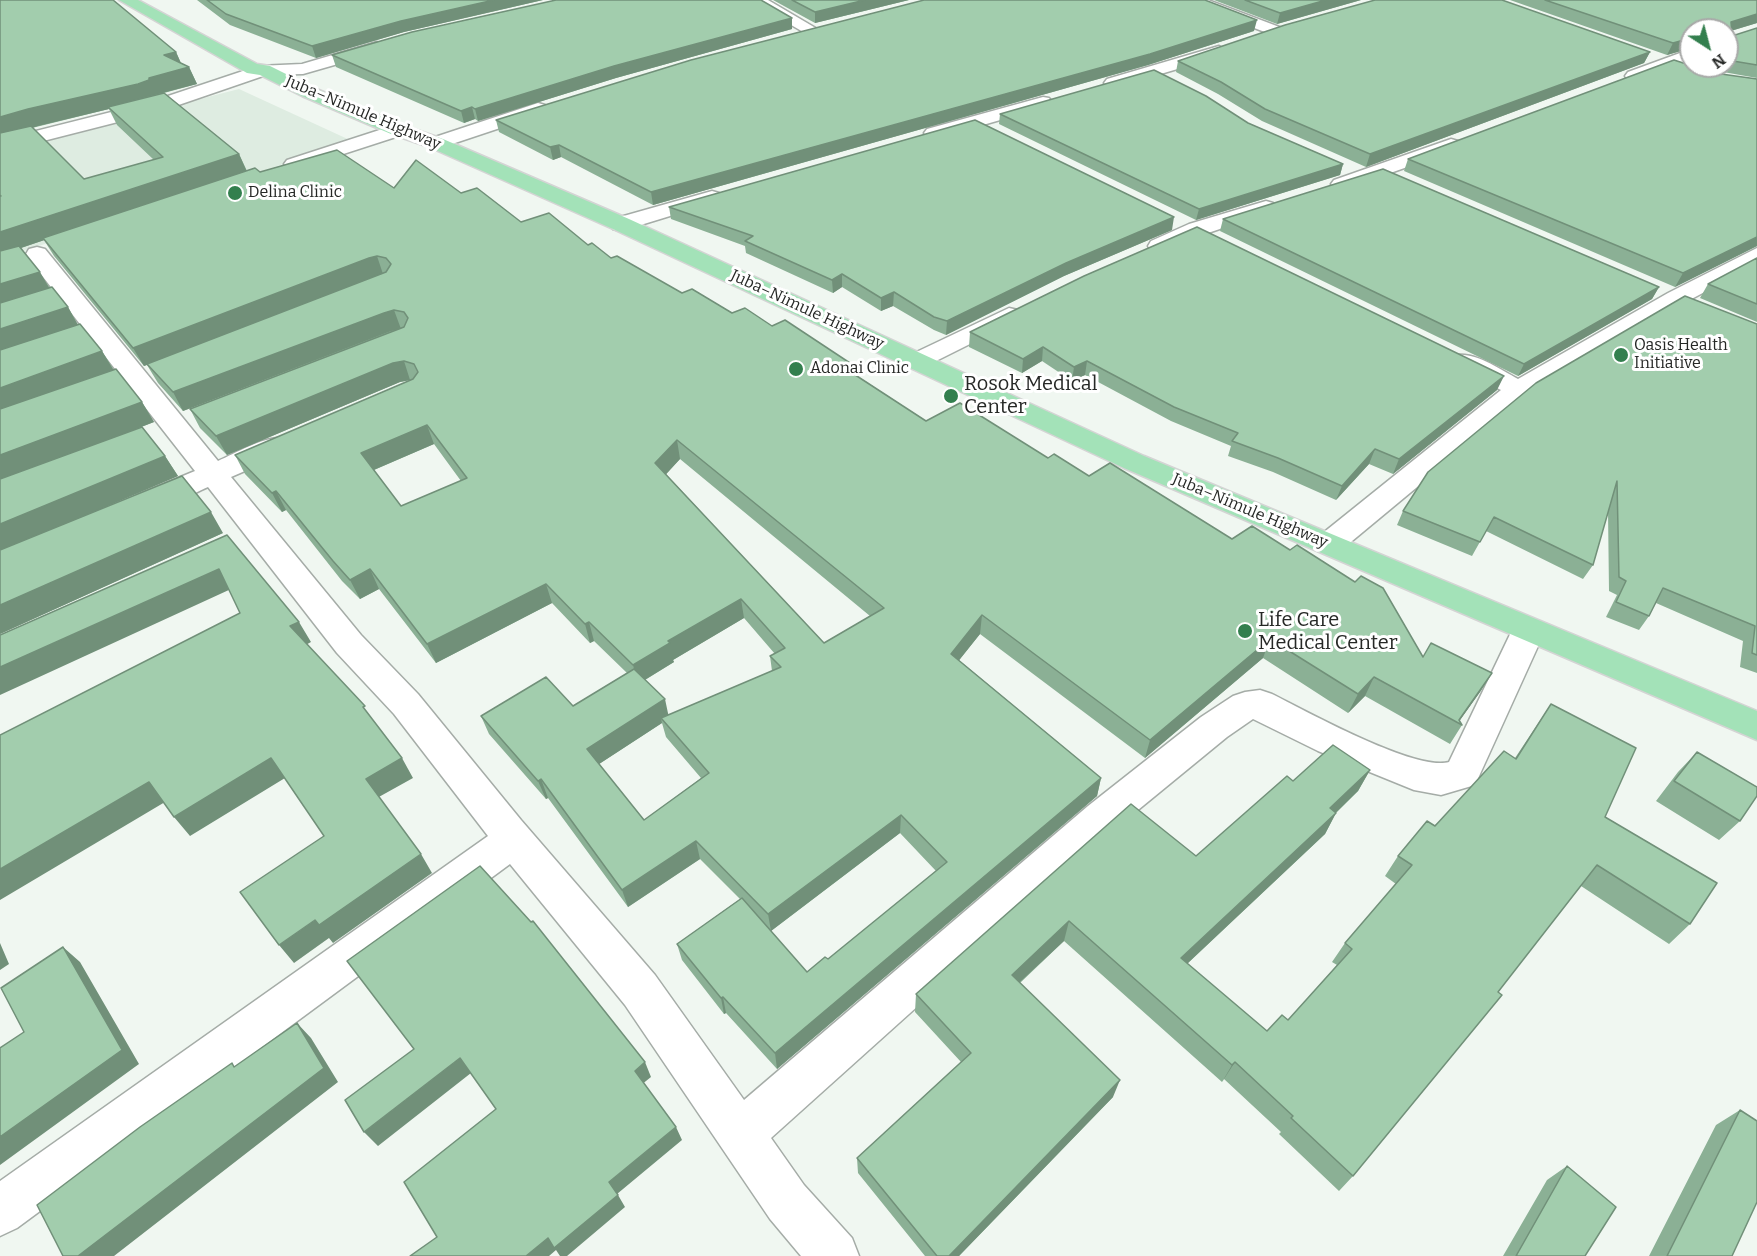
<!DOCTYPE html>
<html>
<head>
<meta charset="utf-8">
<style>
	body { margin:0 }
	#map { position:relative; width:1757px; height:1256px; overflow:hidden; background:#f0f7f1; font-family:Bitter,serif }
	canvas { display:block }
	.north { position:absolute; left:1679px; top:18px; width:60px; height:60px; box-sizing:border-box; background:#fff; border:2px solid #a8a9a8; border-radius:50%; rotate:144deg; font-size:16px; font-weight:700; line-height:24px; text-align:center; color:#262826 }
	.north::after { content:''; display:block; margin:auto; width:21px; height:27px; background:#337f4e; clip-path:polygon(50% 0,100% 100%,50% 72%,0 100%) }
</style>
</head>
<body>
<div id="map">
<canvas width="1757" height="1256"></canvas>
<div class="north">N</div>
</div>
<script>
const ctx = document.querySelector('canvas').getContext('2d');
ctx.lineJoin = 'round';
function fillPath(path, color) {
  ctx.fillStyle = color;
  ctx.fill(path, 'evenodd');
}
function trace(path, color, width, dash) {
  ctx.strokeStyle = color;
  ctx.lineWidth = width;
  ctx.lineCap = dash ? 'butt' : 'round';
  ctx.setLineDash(dash || []);
  ctx.stroke(path);
}
function drawText(font, color, halo, rows, align = 'center') {
  ctx.font = font + ' Bitter,serif';
  ctx.lineWidth = 6;
  ctx.setLineDash([]);
  ctx.textBaseline = 'middle';
  ctx.strokeStyle = halo;
  ctx.fillStyle = color;
  for (const [text, x, y, turn = 0] of rows) {
    ctx.save();
    ctx.translate(x, y);
    ctx.rotate((+turn || 0) * Math.PI / 180);
    ctx.textAlign = isNaN(turn) ? turn : align;
    if (halo) ctx.strokeText(text, 0, 0);
    ctx.fillText(text, 0, 0);
    ctx.restore();
  }
}
const built = new Path2D(`
	M239 89 352 141 0 259V150Z`);
const minor = new Path2D(`
	M748 0H768L819 30 811 35 805 33Z
	M1186 0H1208L1282 28 1284 31 1282 34H1270L1189 3Z
	M377 42 385 47 383 51 303 74 266 75 161 111 0 152V140L147 103 258 66 302 64Z
	M1219 46 1227 51 1225 55 1113 88 1107 87 1104 83 1107 79Z
	M1691 49V60L1634 81 1628 80 1625 76 1628 72Z
	M1043 97 1049 98 1052 102 1049 106 934 139 927 137 924 133 927 129Z
	M538 103 545 105 547 109 545 113 443 147H429L426 143 429 139Z
	M398 124 405 126 408 130 405 134 294 170 287 168 284 164 287 160Z
	M1451 139 1458 141 1461 145 1458 149 1348 188 1341 190 1334 188 1331 184 1334 180Z
	M712 191 719 193 722 197 719 201 621 231 613 229 610 224 613 219Z
	M1266 201 1273 203 1277 207 1273 211 1205 234 1167 251 1159 253 1151 251 1148 246 1151 241 1189 224Z
	M37 247 45 249 218 461C239 452 268 433 291 439L295 445 291 451 231 477 361 635 418 694 521 820 655 975 744 1100 1088 806 1201 717 1233 696 1245 692 1260 690 1272 694C1306 711 1416 772 1449 762L1515 624 1527 621 1539 624 1544 633 1475 785 1441 795 1414 790 1318 751 1253 719 1227 737 1116 828 771 1138 804 1185 852 1238 859 1256H801L770 1219 625 1005 510 864 17 1228 0 1236V1181L488 836 394 714 337 653 208 487C187 496 159 515 137 509L132 502 137 495 195 471 29 259 26 254 29 249Z
	M1757 248V264L1684 303 1528 395 1340 551 1329 554 1318 551 1314 544 1318 537 1501 390 1452 366 1448 361 1452 356C1473 350 1499 369 1518 379L1668 293Z
	M1009 308 1018 310 1021 315 1018 320 926 366 917 369 908 366 904 361 908 356Z`);
const major = new Path2D(`
	M119 0H138L257 64 270 66 314 88 405 126 443 139 629 219 1144 456 1757 711V740L1124 468 613 229 429 147 391 134 302 96 260 75 247 73Z`);
const wall = new Path2D(`
	M0 0 176 52 181 63 189 67 197 84 164 93 239 154 247 171 260 172 394 188 461 193 521 222 588 245 611 258 682 293 732 313 772 326 850 363V371L926 421 1048 458 1089 476 1423 657 1492 673 1480 692 1459 721 1462 725 1450 744 1365 696 1348 713 1263 658 1145 758 980 634 959 660 1101 778 1097 796 777 1069 726 1013 724 1014 682 960 677 944 740 899 700 859 628 907 548 798 546 799 489 734 481 716 573 706 627 673 594 641 590 643 552 603 436 663 379 589 360 599 342 581 286 510 282 512 245 474 235 455 411 380 400 382 227 455 200 428 190 409 396 330 183 411 158 383 147 365 144 366 54 256 44 240 21 248 50 288 68 307 78 325 102 351 114 370 142 402 154 422 120 435 165 456 178 476 72 521 223 533 0 634ZM109 109 117 125 154 160 84 179 32 128ZM434 444 461 481 401 506 374 470ZM680 459 870 616 824 643 666 474ZM744 618 775 654 770 656 772 671 669 715 645 680 674 662 673 660ZM662 723 666 737 701 778 644 820 599 764ZM900 833 936 871 828 959 807 972 771 931Z
	M197 0H543L404 32 316 58 230 25Z
	M773 0H909L815 23Z
	M1214 0H1361L1277 24Z
	M1510 0H1757V23L1731 31 1732 36 1757 28V78L1712 70 1700 66H1727V30H1691V48L1667 55Z
	M792 29 616 78 478 121 475 119 464 123 336 67 332 55Z
	M1254 31 1148 65 653 205 561 157 553 160 499 132 496 120Z
	M1650 52 1644 63 1366 167 1262 121 1218 94 1176 72 1178 61Z
	M1714 73 1757 79V246L1675 287 1404 171 1408 159Z
	M1000 114 1248 123 1343 164 1340 175 1196 220 999 124Z
	M669 207 1172 230 1064 276 946 335 934 330 893 306 881 311 842 287 833 293 746 253 745 246 671 219Z
	M1223 219 1659 287 1652 299 1518 376 1220 231Z
	M1757 258V322L1700 298 1708 284Z
	M1757 324V673L1740 667 1743 641 1656 603 1649 616 1639 630 1606 617 1617 595 1609 591 1608 511 1593 565 1583 579 1486 531 1472 556 1397 525 1403 511Z
	M970 332 1497 390 1393 474 1369 464 1336 500 1273 472 1228 456 1231 446 1171 421 1085 375 1072 381 1042 361 1022 373 969 347Z
	M1551 704 1605 817 1690 924 1669 944 1581 886 1353 1176 1339 1191 1279 1134 1281 1132 1224 1079 1222 1082 1064 941 1020 983 1113 1097 959 1256H925L858 1173 857 1158 961 1062 915 1012 916 994 1196 856 1293 781 1370 770 1358 791 1336 813 1325 834 1187 964 1267 1031 1288 1020 1337 965 1332 962 1345 943 1396 884 1385 876 1398 856 1515 758Z
	M1697 752 1740 821 1719 840 1656 801 1678 772Z
	M1740 1110 1732 1256H1649L1716 1125Z
	M1567 1166 1585 1256H1503L1547 1180Z`);
const shadedWall = new Path2D(`
	M494 0H543L404 32 316 58 312 46 401 21Z
	M865 0H909L815 23V12Z
	M1326 0H1361L1277 24 1280 13Z
	M1757 14V23L1727 32 1731 22Z
	M792 18V29L616 78 478 121 475 109 614 66Z
	M1257 20 1254 31 1148 65 653 205 651 192Z
	M1691 38V48L1667 55 1673 43Z
	M176 52 183 68 164 55Z
	M1650 52 1644 63 1366 167 1370 154Z
	M189 67 197 84 108 107 109 109 38 126 0 138V117L28 109Z
	M472 107 475 119 464 123 461 111Z
	M559 145 561 157 553 160 550 147Z
	M239 154 247 172 0 255V232Z
	M1343 164 1340 175 1196 220 1199 209Z
	M1174 217 1172 230 1064 276 946 335 947 321 1066 263Z
	M1757 237V246L1675 287 1683 273Z
	M377 256 383 274 375 276 144 366 133 348 369 258Z
	M40 272 51 291 0 308V284Z
	M842 274V287L833 293 832 280Z
	M1659 287 1652 299 1518 376 1524 364Z
	M894 292 893 306 881 311V298Z
	M68 307 79 327 0 354V329Z
	M394 310 401 329 391 331 183 411 173 392 384 313Z
	M1043 347 1042 361 1022 373 1023 359Z
	M102 351 114 371 0 414V388Z
	M404 361 410 380 400 382 227 455 216 436 393 363Z
	M1087 361 1085 375 1072 381 1074 367Z
	M850 363V381L843 367Z
	M1504 376 1497 390 1393 474 1399 459Z
	M142 402 154 422 0 482V455Z
	M427 425 434 444 369 472 361 453Z
	M677 440 680 459 659 482 655 463Z
	M1375 449 1369 464 1336 500 1342 486Z
	M165 456 178 476 0 552V524Z
	M276 491 286 510 282 512 272 493Z
	M211 512 223 533 0 634V605Z
	M219 569 231 589 0 695V667Z
	M370 569 379 589 360 599 350 580Z
	M546 584 552 603 436 663 427 644Z
	M741 599 744 618 673 660 674 662 638 684 633 665 668 641Z
	M982 615 980 634 949 673 951 654Z
	M299 622 311 642 302 647 290 626Z
	M589 622 594 641 590 643 585 624Z
	M1270 639 1263 658 1145 758 1150 740Z
	M1492 673 1480 692 1458 723H1457Z
	M1374 677 1365 696 1348 713 1358 694Z
	M665 699 669 718H661L662 723 593 768 587 749Z
	M271 758 285 778 190 836 174 817Z
	M402 758 413 778 377 798 366 779Z
	M1370 770 1358 791 1319 829 1330 808Z
	M1101 778 1097 796 777 1069 775 1053Z
	M541 779 548 798 546 799 538 781Z
	M149 782 165 802 0 900V869Z
	M1336 813 1325 834 1173 977 1181 958Z
	M901 815 900 833 771 931 768 914Z
	M696 841 700 859 628 907 622 890Z
	M421 854 432 873 333 943 329 938 294 963 279 945 315 920Z
	M1069 921 1064 941 1008 993 1012 975Z
	M0 943 9 964 0 970Z
	M63 947 80 962 139 1064 0 1165V1137Z
	M723 997 726 1013 724 1014 721 998Z
	M297 1023 311 1038 338 1082 114 1256H78Z
	M460 1058 471 1073 378 1146 364 1132Z
	M645 1062 651 1077 641 1085 635 1071Z
	M1235 1062 1224 1079 1222 1082 1232 1065Z
	M1120 1080 1113 1097 959 1256H949Z
	M676 1127 682 1140 617 1194 609 1182Z
	M618 1195 625 1207 567 1256H560L556 1250 549 1256H526L548 1238Z`);
const building = new Path2D(`
	M0 0H113L176 52 164 55 189 67 149 78V80L138 84 28 109 0 117Z
	M207 0H494L401 21 312 46 226 14Z
	M556 0H761L792 18 614 66 475 109 472 107 461 111 332 55 412 32Z
	M792 0H865L815 12Z
	M924 0H1205L1257 20 1150 54 651 192 559 145 550 147 496 120 691 60Z
	M1245 0H1326L1280 13Z
	M1375 0H1502L1650 52 1370 154 1265 109 1221 82 1178 61 1285 25Z
	M1545 0H1757V14L1731 22 1732 36 1757 28V65L1727 60V30H1691V38L1673 43Z
	M1674 60 1714 73 1757 79V237L1683 273 1408 159Z
	M1154 70 1206 96 1248 123 1343 164 1199 209 1000 114Z
	M164 93 239 154 0 232V196H1L0 195V133L31 126 84 179 163 157 108 107Z
	M975 120 1174 217 1066 263 947 321 934 317 894 292 881 298 842 274 832 280 745 241 753 236 669 207Z
	M337 150 394 188 416 160 461 193 477 188 521 222 549 213 588 245 592 243 611 258 617 256 682 293 692 289 732 313 745 308 772 326 785 320 850 363 843 367 926 421 960 403 1048 458 1054 454 1089 476 1110 463 1232 539 1252 526 1290 550 1297 545 1355 582 1361 576 1383 588 1423 657 1431 643 1492 673 1459 720 1462 725 1374 677 1358 694 1270 639 1150 740 982 615 951 654 1101 778 775 1053 723 997 721 998 677 944 742 898 807 972 825 957 828 959 947 862 901 815 768 914 696 841 622 890 541 779 538 781 481 716 546 677 573 706 634 669 665 699 587 749 644 820 709 773 661 718 781 667 770 656 785 648 741 599 668 641 670 643 633 665 589 622 585 624 546 584 427 644 370 569 350 580 333 561 276 491 272 493 235 455 413 379 418 372 414 364 404 361 393 363 216 436 190 409 404 327 408 318 404 312 394 310 384 313 173 392 147 364 386 272 391 264 386 258 377 256 369 258 133 348 43 238 255 168 260 172ZM427 425 467 478 401 506 361 453ZM677 440 884 608 824 643 655 463Z
	M1383 169 1659 287 1524 364 1223 219Z
	M1197 227 1504 376 1399 459 1375 449 1342 486 1278 458 1232 441 1238 433 1174 407 1087 361 1074 367 1043 347 1023 359 970 332 1084 276Z
	M19 246 40 272 0 284V251Z
	M1757 258V304L1708 284Z
	M52 287 68 307 0 329V303Z
	M1685 296 1757 324V655L1752 653 1755 626 1663 588 1649 616 1616 602 1626 581 1619 577 1617 481 1593 565 1494 517 1480 542 1403 511 1428 472 1536 383Z
	M80 324 102 351 0 388V350Z
	M116 369 142 402 0 455V409Z
	M142 427 165 456 0 524V479Z
	M182 476 211 512 0 605V550Z
	M227 535 299 622 290 626 365 706 363 707 402 758 366 779 421 854 319 925 315 920 279 945 240 892 324 836 271 758 174 817 149 782 0 869V735L240 613 219 569 0 667V635Z
	M1551 704 1636 748 1605 817 1717 883 1690 924 1597 865 1498 992 1502 995 1353 1176 1291 1118 1293 1116 1235 1062 1232 1065 1069 921 1012 975 1120 1080 949 1256H937L857 1158 971 1053 916 994 1131 804 1196 856 1287 776 1293 781 1333 745 1370 770 1330 808 1336 813 1181 958 1267 1031 1282 1015 1288 1020 1352 949 1345 943 1412 865 1398 856 1427 821 1435 826 1504 751 1516 759Z
	M1697 752 1757 787V796L1740 821 1674 781Z
	M480 866 531 922 533 921 645 1062 635 1071 676 1127 609 1182 618 1195 554 1248 548 1238 526 1256H410L437 1237 404 1182 496 1109 460 1058 364 1132 345 1100 414 1049 347 961Z
	M63 947 122 1050 0 1137V1048L24 1032 1 988Z
	M297 1023 324 1068 78 1256H63L37 1205 140 1127 232 1063 234 1067Z
	M1740 1110 1757 1121V1202L1732 1256H1667Z
	M1567 1166 1616 1207 1585 1256H1516Z`);
const markers = [
	[235,193,8,"#337f4e"],
	[1621,355,8,"#337f4e"],
	[796,369,8,"#337f4e"],
	[951,396,8,"#337f4e"],
	[1245,631,8,"#337f4e"]
];
const farStreetnames = [
	["Juba–Nimule Highway",363,113,23],
	["Juba–Nimule Highway",807,310,25],
	["Juba–Nimule Highway",1250,511,23]
];
const farPoinames = [
	["Delina Clinic",248,193],
	["Oasis Health",1634,346],
	["Initiative",1634,364],
	["Adonai Clinic",810,369]
];
const poiNames = [
	["Rosok Medical",964,384],
	["Center",964,407],
	["Life Care",1258,620],
	["Medical Center",1258,643]
];
fillPath(built, '#deece1');
trace(minor, '#a5aca7', 3);
trace(major, '#d4d4d4', 3);
fillPath(minor, '#fff');
fillPath(major, '#a3e2b8');
fillPath(wall, '#8bb095');
fillPath(shadedWall, '#719079');
fillPath(building, '#a2cdad');
trace(building, '#719079', 1.5);
for (const [x, y, r, color] of markers) {
  const dot = new Path2D();
  dot.arc(x, y, r, 0, 2 * Math.PI);
  ctx.fillStyle = color;
  ctx.fill(dot);
  trace(dot, '#fff', 2);
}
drawText('16px', '#262826', '#fff', farStreetnames);
drawText('16px', '#262826', '#fff', farPoinames, 'left');
drawText('20px', '#262826', '#fff', poiNames, 'left');
</script>
</body>
</html>
